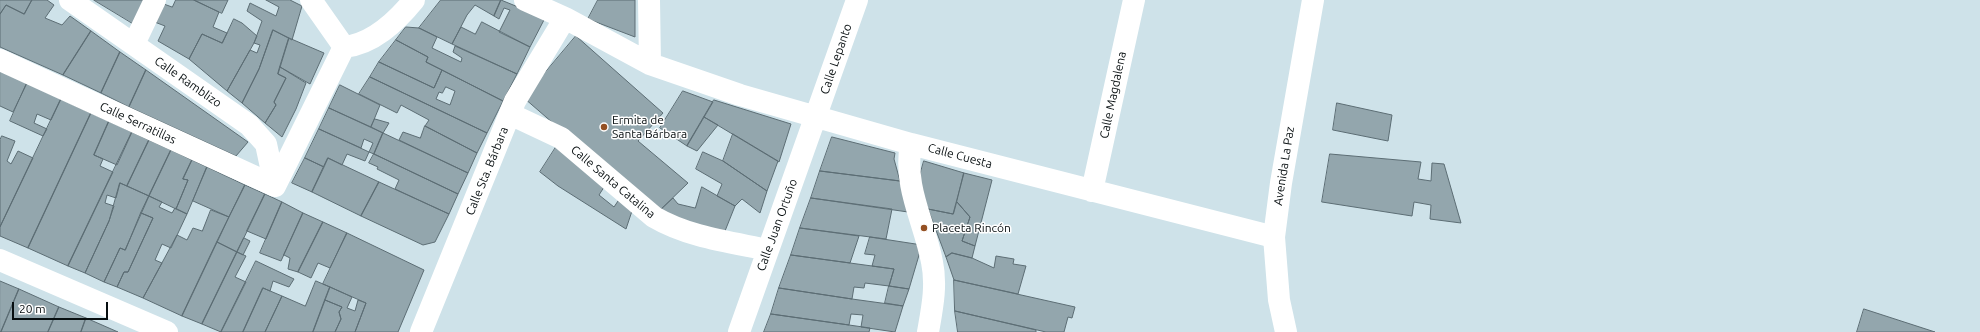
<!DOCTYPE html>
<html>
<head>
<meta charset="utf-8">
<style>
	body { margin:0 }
	#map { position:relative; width:1980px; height:332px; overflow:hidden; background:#cee2e9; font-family:Ubuntu,sans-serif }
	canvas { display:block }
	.scale { position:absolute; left:12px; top:302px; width:96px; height:18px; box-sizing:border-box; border:2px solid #070e10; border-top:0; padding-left:5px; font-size:12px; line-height:14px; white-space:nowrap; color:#070e10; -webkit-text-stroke:3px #fff; paint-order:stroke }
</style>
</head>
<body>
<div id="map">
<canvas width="1980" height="332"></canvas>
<div class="scale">20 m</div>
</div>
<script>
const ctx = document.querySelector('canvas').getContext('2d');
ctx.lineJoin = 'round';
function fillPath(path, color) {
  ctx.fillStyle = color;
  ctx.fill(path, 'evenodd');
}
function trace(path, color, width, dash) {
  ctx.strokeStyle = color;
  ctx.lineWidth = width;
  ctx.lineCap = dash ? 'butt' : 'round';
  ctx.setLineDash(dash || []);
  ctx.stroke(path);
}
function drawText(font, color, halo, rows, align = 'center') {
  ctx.font = font + ' Ubuntu,sans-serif';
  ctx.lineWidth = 3;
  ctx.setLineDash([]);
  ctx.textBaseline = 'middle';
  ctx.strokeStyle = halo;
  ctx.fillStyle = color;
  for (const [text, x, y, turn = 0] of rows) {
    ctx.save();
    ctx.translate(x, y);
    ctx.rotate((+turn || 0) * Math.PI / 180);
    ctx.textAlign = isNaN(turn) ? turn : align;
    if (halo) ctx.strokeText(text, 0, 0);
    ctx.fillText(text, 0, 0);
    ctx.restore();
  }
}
const building = new Path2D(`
	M0 0H32L24 14 6 5 0 14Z
	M32 0H47L54 5 45 18 62 25 70 16 91 31 63 75 0 47V14L6 5 24 14Z
	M94 0H146L134 24Z
	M176 0H194L219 12 213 27 227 33 222 43 202 34 189 59 158 41 165 26 152 21 161 3 172 7Z
	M194 0H228L222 13Z
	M290 0 302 6 292 40 273 30 259 69 242 103 227 91 250 50 257 53 260 45 254 43 262 21 247 11 250 3 276 16 279 7 266 0Z
	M441 0H501L494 16 475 5 467 15 452 44 419 28Z
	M501 0 545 18 530 47 499 32 510 10 504 8 499 19 494 16Z
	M598 0H635V37L588 19Z
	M234 19 242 23 257 36 254 43 227 91 189 59 202 34 222 43Z
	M482 22 530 47 517 74 452 44 461 27 475 34Z
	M406 27 419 28 437 37 432 48 461 62 462 58 453 52 455 46 517 74 503 101 426 62 428 57 396 40Z
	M273 30 289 38 278 74 286 78 274 102 276 105 265 123 242 103 259 69Z
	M91 31 120 52 101 93 63 75Z
	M576 36 663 113 638 141 688 183 657 213 524 98Z
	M289 38 324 53 310 84 280 67Z
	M396 40 428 57 426 62 442 70 434 88 379 62Z
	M120 52 146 70 129 107 101 93Z
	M379 62 434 88 442 70 503 101 487 133 370 77ZM446 87 455 91 450 105 436 99 439 92 442 93Z
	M280 67 306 83 296 109 282 137 265 123 276 105 274 102 286 78 278 74Z
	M146 70 248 142 236 156 129 107Z
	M0 71 27 83 13 112 0 106Z
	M370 77 487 133 477 153 425 126 429 120 401 105 397 113 359 94Z
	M27 83 61 99 51 120 37 114 34 123 47 129 43 136 10 121Z
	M340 85 380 105 371 127 329 108Z
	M683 91 713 102 687 146 660 128Z
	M61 99 91 113 28 248 0 236V227Z
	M714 100 791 124 779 162 704 117Z
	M1337 103 1392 115 1388 141 1333 130Z
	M329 108 383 133 374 154 369 152 373 143 364 139 361 148 319 129Z
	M91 113 109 121 94 155 103 159 100 166 113 172 68 266 28 248Z
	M704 117 718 125 697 151 687 146Z
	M375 119 389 123 383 133 371 127Z
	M109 121 132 132 117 165 94 155Z
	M425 126 477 153 468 173 399 140 403 132 420 138Z
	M319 129 369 152 365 161 347 154 342 165 328 158 324 167 305 158Z
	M132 132 149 140 127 186 120 183 116 198 107 195 105 203 114 206 109 221 85 273 68 266Z
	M383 133 468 173 458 194 374 154Z
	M733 134 778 161 767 191 723 161Z
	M2 136 15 141 7 161 11 164 18 151 33 158 0 227V140Z
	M832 137 895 153 894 159 900 181 820 171Z
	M149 140 171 150 149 196 127 186Z
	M558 144 606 184 599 195 614 207 620 198 632 211 626 229 558 186 540 172Z
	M171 150 192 160 183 179 188 180 176 209 149 196Z
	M703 152 723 161 767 191 760 213 742 199 735 206 717 196 722 184 696 169Z
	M374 154 458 194 449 214 395 189 399 180 377 169 378 167 369 163Z
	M1330 154 1421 162 1418 179 1431 181 1432 163 1444 164 1461 223 1430 219 1431 205 1414 202 1412 216 1322 202Z
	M305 158 324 167 312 192 292 183Z
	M328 158 379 182 361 216 312 192Z
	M192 160 207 167 187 214 176 209 188 180 183 179Z
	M924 161 964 173 953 214 928 209 918 182Z
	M207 167 245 185 229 217 193 201Z
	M820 171 900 181 908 212 811 198Z
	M964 173 992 180 975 246 962 241 970 217 957 202Z
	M379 182 449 214 435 242 423 245 361 216Z
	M120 183 149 196 125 250 120 248 104 282 85 273 109 221Z
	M245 185 265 194 237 252 217 242Z
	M702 187 735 206 723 236 657 213 673 198 678 204 695 208Z
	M265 194 282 202 266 239 247 231Z
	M149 196 162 202 159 207 172 213 175 208 187 214 171 248 162 244 155 260 162 263 143 298 117 287 124 272H128L153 218 141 213Z
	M811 198 892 209 886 239 800 228Z
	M282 202 303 213 281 261 260 253Z
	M957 202 970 217 962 241 975 246 972 258 952 253 946 257 928 209 953 214Z
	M211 210 229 217 182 316 143 298 177 235 187 240 193 228 202 231Z
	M141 213 153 218 128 272H124L117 287 104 282 120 248 125 250Z
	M303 213 323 222 298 272 288 269 290 258 284 255Z
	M323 222 347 233 330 268 318 263 311 278 298 272Z
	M800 228 859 236 850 263 791 255Z
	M347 233 424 270 398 332H355L366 303 323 284Z
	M870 237 922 245 909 289 889 286 894 269 872 266 875 255 865 254Z
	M244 238 250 241 243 255 237 252Z
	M217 242 237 252 202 324 182 316Z
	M237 252 246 256 235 277 246 282 221 332 202 324Z
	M952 253 972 258 994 268 996 256 1014 259 1013 264 1026 266 1018 294 954 280 946 257Z
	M791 255 850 263 894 269 889 286 865 283 864 288 854 287 852 299 779 288Z
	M256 261 294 279 289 287 273 281 270 291 263 288 243 332H221Z
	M954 280 1075 307 1072 318 1068 317 1064 332H1046L955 311Z
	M0 281 19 289 1 332H0Z
	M316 281 330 287 313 332H265L282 296 305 306Z
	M889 286 909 289 903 306 885 303Z
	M330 287 352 297 347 308 355 311 358 300 366 303 355 332H335L341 319 339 312 342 307 325 300Z
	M263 288 282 296 265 332H243Z
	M779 288 852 299 903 306 895 332 861 327 863 315 851 314 849 325 771 314Z
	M19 289 59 307 48 332H1Z
	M325 300 342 307 339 312 341 319 335 332H313Z
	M59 307 86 318 81 332H48Z
	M1864 309 1935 332H1857Z
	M955 311 1036 330V332H958Z
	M771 314 849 325 870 328 869 332H764Z
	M86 318 118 332H81Z`);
const minor = new Path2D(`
	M70 0 249 125 266 144 275 186
	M525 0 565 18 650 64 740 95 911 144 1274 237
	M649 0 650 64
	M134 44 155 0
	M344 47C373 44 396 22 414 0
	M0 60 275 186
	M510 114 561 138 654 217C688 237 730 242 768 250
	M911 144C903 187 924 220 932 262 937 286 932 309 928 332
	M275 186 344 47 311 0
	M1092 191 1134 0
	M0 260 167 332
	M421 332 515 101 565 18
	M739 332 857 0`);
const major = new Path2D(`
	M1286 332 1279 300 1274 237 1281 183 1313 0`);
const markers = [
	[604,127,4,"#945023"],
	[924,228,4,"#945023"]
];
const streetNames = [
	["Calle Lepanto",836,59,-71],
	["Calle Ramblizo",188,82,35],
	["Calle Magdalena",1113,95,-78],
	["Calle Serratillas",138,123,25],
	["Calle Cuesta",960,156,15],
	["Avenida La Paz",1284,166,-81],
	["Calle Sta. Bárbara",487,171,-68],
	["Calle Santa Catalina",613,182,40],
	["Calle Juan Ortuño",777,225,-70]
];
const poiNames = [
	["Ermita de",612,120],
	["Santa Bárbara",612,134],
	["Placeta Rincón",932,228]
];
fillPath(building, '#93a6ad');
trace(building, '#5c6d74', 1);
trace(minor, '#fff', 22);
trace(major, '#fff', 22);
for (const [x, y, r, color] of markers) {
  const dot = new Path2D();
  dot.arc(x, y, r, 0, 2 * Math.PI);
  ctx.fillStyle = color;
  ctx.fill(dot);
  trace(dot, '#fff', 1.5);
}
drawText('12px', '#070e10', '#fff', streetNames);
drawText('12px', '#070e10', '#fff', poiNames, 'left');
</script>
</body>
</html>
